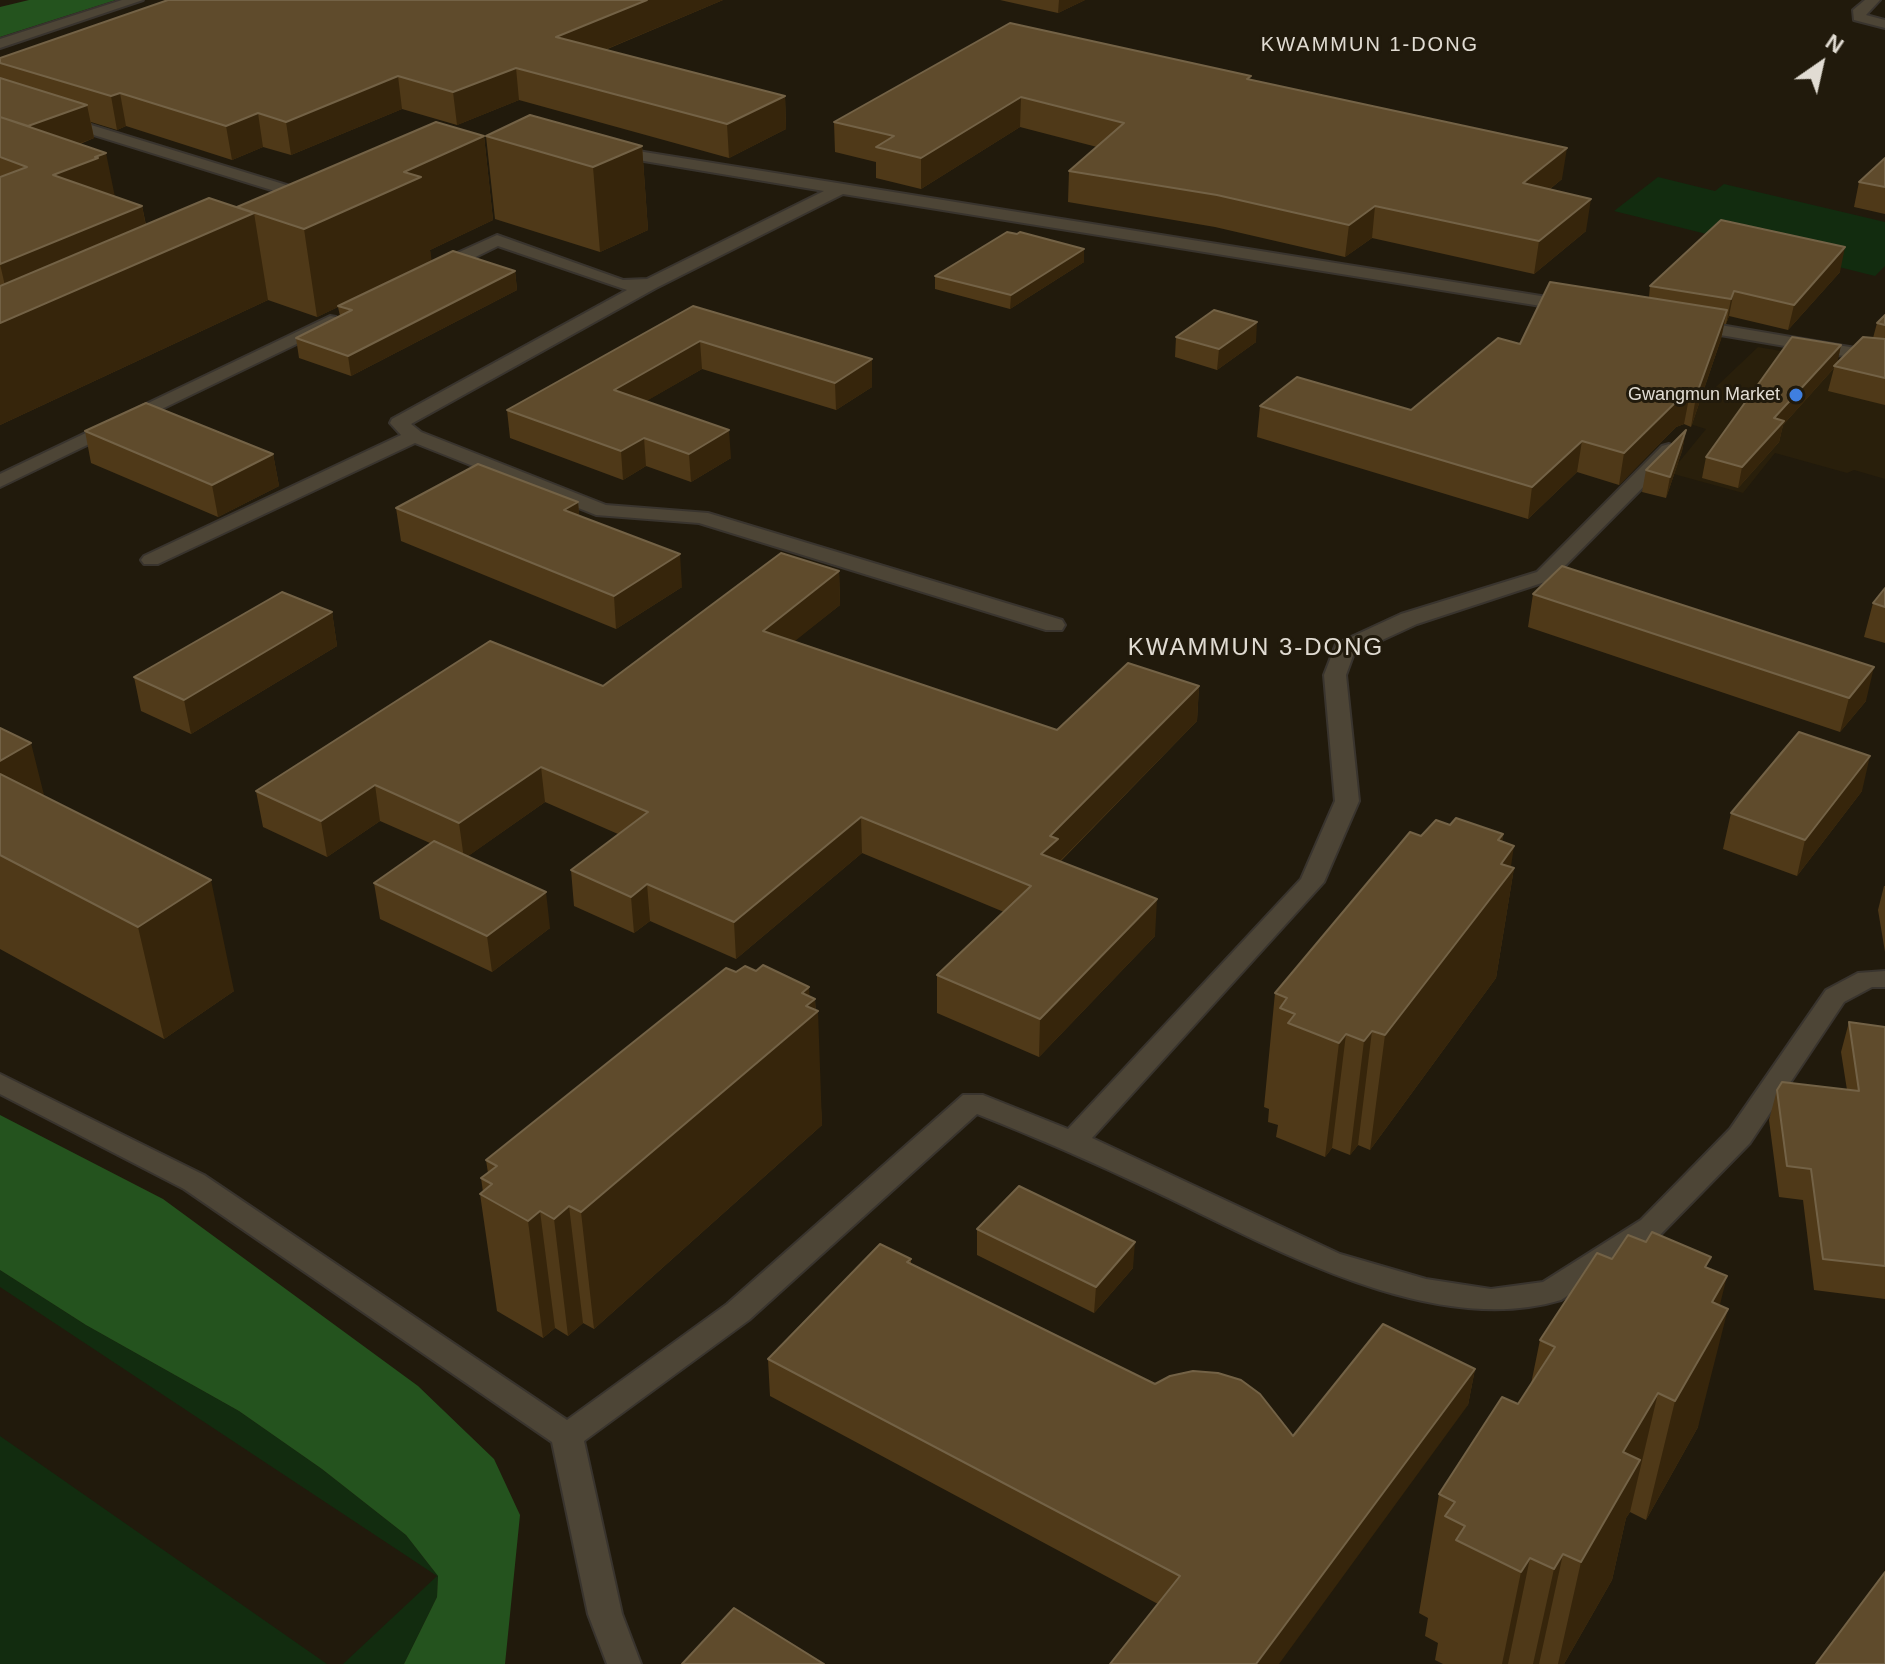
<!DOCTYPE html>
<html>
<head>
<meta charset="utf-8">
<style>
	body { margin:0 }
	#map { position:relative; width:1885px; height:1664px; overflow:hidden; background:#211a0c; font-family:Helvetica,sans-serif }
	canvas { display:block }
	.north { position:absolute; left:1781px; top:24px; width:80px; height:80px; -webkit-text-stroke:6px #211a0c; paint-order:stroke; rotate:34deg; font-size:22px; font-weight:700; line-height:32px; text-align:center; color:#e1dcd3 }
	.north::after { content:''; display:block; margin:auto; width:28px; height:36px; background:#e1dcd3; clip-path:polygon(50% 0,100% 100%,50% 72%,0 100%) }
</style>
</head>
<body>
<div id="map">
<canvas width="1885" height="1664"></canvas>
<div class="north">N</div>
</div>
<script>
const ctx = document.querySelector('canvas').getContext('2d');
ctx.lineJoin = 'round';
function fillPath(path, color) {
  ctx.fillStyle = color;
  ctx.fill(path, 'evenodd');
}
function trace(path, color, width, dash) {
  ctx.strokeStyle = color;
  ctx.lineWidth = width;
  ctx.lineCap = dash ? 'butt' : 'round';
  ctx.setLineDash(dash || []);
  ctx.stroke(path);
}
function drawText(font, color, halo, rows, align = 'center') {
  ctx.font = font + ' Helvetica,sans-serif';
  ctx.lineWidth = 6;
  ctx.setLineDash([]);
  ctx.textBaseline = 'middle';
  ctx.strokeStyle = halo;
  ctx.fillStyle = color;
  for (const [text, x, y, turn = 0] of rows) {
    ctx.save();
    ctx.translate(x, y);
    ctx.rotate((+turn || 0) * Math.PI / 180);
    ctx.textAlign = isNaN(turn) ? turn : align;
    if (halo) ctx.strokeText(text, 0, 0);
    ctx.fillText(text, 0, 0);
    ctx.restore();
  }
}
const built = new Path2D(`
	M1758 347 1885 369V479L1854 470 1847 473 1775 453 1743 493 1670 473 1706 429 1680 421Z`);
const green = new Path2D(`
	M1658 177 1715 191 1724 184 1885 222V266L1875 276 1614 211Z
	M0 1270 86 1325 239 1411 322 1469 406 1535 438 1576 437 1597 404 1664H343L437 1576 0 1287Z
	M0 1436 327 1664H0Z`);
const forest = new Path2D(`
	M29 0H116L0 37V7Z
	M0 1115 163 1199 418 1386 494 1459 520 1515 505 1664H404L437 1597 438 1576 406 1535 322 1469 239 1411 86 1325 0 1270Z`);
const minor = new Path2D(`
	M122 0H143L0 48V39Z
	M1865 0H1880L1866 15 1885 20V28L1854 20 1853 10Z
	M0 97 319 195 321 198 307 201 0 106Z
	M613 147 1572 301 1581 306 1572 311 843 194 656 288 411 424 421 432 606 505 708 513 1062 620 1065 625 1062 630H1046L699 523 596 515 415 443 158 564H144L141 560 144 556 401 435 390 423 392 419 627 290 498 246 445 272H433V264L497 235 623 280 647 279 824 191 608 155 605 152Z
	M330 316 336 317V325L0 487V474Z
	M1691 320 1885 353V363L1685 329V321Z
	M1669 444 1679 450 1676 454 1551 580 1417 624 1354 653 1346 675 1359 801 1324 882 1092 1138 1340 1254 1426 1279 1491 1289 1543 1282 1641 1220 1730 1129 1826 990 1858 973 1885 971V987H1872L1844 1002 1750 1143 1661 1234 1561 1300C1432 1339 1270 1246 1156 1192 1097 1164 1038 1138 977 1114L749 1320 584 1441 622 1614 641 1664H607L588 1614 552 1442 184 1189 0 1094V1074L204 1175 567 1420 727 1304 963 1095H983L1068 1129 1301 879 1335 801 1324 675 1336 644 1401 614 1537 572 1662 446Z`);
const wall = new Path2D(`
	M723 0 605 50 785 96 786 129 729 158 519 100 457 125 402 109 291 155 263 147 232 160 126 126 117 130 91 122 94 138 80 144 115 196 142 206 146 225 237 208 484 136 493 220 430 250 431 261 515 271 517 290 351 376 299 358 296 338 340 316 338 307 317 317 268 300 0 425V58Z
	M1000 0H1085L1058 13Z
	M1010 23 1251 80 1562 179 1550 189 1586 231 1534 274 1372 238 1345 257 1215 227 1068 202 1069 171 1097 147 1020 127 921 189 876 178V162L835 152 834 122Z
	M486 136 642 146 648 230 600 252 495 219Z
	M1885 158V214L1854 207 1859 182Z
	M1084 249V262L1010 309 935 289V276Z
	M1840 272 1788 330 1729 316 1726 324H1724L1721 339 1691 427 1684 424 1676 427 1619 485 1577 472 1528 519 1257 437 1260 406 1411 410 1520 344 1649 297 1650 286Z
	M693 306 872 359V387L836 410 702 369 646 401 731 458 691 482 646 466 623 480 510 438 507 410Z
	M1885 315V405L1828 391 1834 368 1783 425 1779 442 1738 488 1702 478 1706 457 1841 345 1837 363 1873 338 1877 323Z
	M1176 337 1256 342 1217 370 1175 357Z
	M1686 430 1682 451 1666 498 1642 492 1646 470Z
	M85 431 273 454 279 486 218 517 91 463Z
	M578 502 579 516 682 587 616 629 401 541 396 508Z
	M839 571 840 605 794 641 1057 730 1199 686 1197 721 1060 862 1155 936 1039 1057 937 1013V975L1004 912 862 853 736 959 650 921 634 933 574 906 571 870 618 834 545 802 468 856 550 928 492 972 380 919 374 883 430 843 380 821 327 857 263 827 256 791 603 686Z
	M1885 588V643L1864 637 1873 603Z
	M1533 594 1866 701 1840 732 1528 627Z
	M332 612 337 646 191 734 141 711 134 677Z
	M0 728 44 796 234 991 164 1039 0 949Z
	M1862 791 1797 876 1723 849 1731 813Z
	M1450 825 1503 834 1502 842 1511 867 1514 868 1496 978 1370 1150 1358 1145 1350 1155 1332 1148 1325 1157 1276 1137 1278 1125 1268 1122 1269 1109 1264 1107 1275 993 1421 836Z
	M1884 886H1885V952L1878 910Z
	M736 972 815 999 822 1125 594 1329 583 1323 568 1336 555 1328 543 1338 497 1311 480 1194 483 1192 481 1178 488 1173 486 1160Z
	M1849 1022 1885 1027V1299L1814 1290 1803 1200 1779 1197 1769 1120 1777 1090H1847L1841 1052Z
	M977 1229 1133 1268 1094 1313 977 1255Z
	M911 1259V1264L1155 1384 1293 1436 1475 1369 1468 1405 1158 1604 770 1396 768 1359Z
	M1612 1259 1708 1269 1698 1427 1646 1520 1630 1512 1626 1518 1612 1580 1564 1664H1443L1435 1660 1438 1643 1425 1636 1428 1618 1419 1613 1439 1494 1518 1404 1531 1384 1540 1340Z`);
const shadedWall = new Path2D(`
	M647 0H723L559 69 556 37Z
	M1059 0H1085L1058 13Z
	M516 68 519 100 457 125 453 92Z
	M398 76 402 109 291 155 286 122Z
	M120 93 126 126 117 130 111 96Z
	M785 96 786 129 729 158 727 124Z
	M1021 97 1020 127 921 189V158Z
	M87 105 94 138 22 165 12 132Z
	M258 113 263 147 232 160 226 126Z
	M484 136 493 220 430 250 432 262 338 306V307L317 317 304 229 404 172Z
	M642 146 648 230 600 252 593 167Z
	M1567 148 1562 179 1519 214 1523 183Z
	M106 153 116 202 53 175 95 157Z
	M1591 199 1586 231 1534 274 1539 241Z
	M142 206 152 257 12 316 0 264Z
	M1375 206 1372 238 1345 257 1349 225Z
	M254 213 268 300 0 425V323Z
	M1845 247 1840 272 1788 330 1794 305Z
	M1084 249V262L1010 309 1011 295Z
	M515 271 517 290 351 376 348 356Z
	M1734 291 1729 316 1726 324 1731 299Z
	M1727 310 1721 339 1691 427 1696 396Z
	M1257 322 1256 342 1217 370 1219 349Z
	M700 341 702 369 617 418 614 390Z
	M1841 345 1837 365 1834 366V368L1783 425 1779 442 1738 488 1742 467 1774 418Z
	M872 359V387L836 410 835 383Z
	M1690 393 1684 424 1676 427 1619 485 1624 453 1682 396Z
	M729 430 731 458 691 482 689 454Z
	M1686 430 1682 451 1666 498 1670 477Z
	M644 438 646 466 623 480 621 451Z
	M1582 441 1577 472 1528 519 1532 487Z
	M273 454 279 486 218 517 212 485Z
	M578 502 581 535 564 510Z
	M680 554 682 587 616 629 614 596Z
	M839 571 840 605 765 665 763 631Z
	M332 612 337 646 191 734 184 700Z
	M1874 667 1866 701 1840 732 1849 698Z
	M1199 686 1197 721 1057 864 1041 854 1050 836Z
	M31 743 58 851 0 816V761Z
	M1870 756 1862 791 1797 876 1805 840Z
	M541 767 545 802 464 859 459 823Z
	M375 785 380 821 327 857 321 821Z
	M861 817 862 853 736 959 734 922Z
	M1503 834 1494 894 1501 864 1514 846 1510 873 1514 868 1496 978 1370 1150 1385 1035 1498 840Z
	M211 880 234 991 164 1039 138 927Z
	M647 884 650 921 634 933 631 897Z
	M546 892 550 928 492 972 487 936Z
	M1157 899 1155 936 1039 1057 1040 1019Z
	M809 987 810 1003 815 999V1013L818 1011 822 1125 594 1329 581 1212Z
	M1372 1031 1358 1145 1350 1155 1364 1041Z
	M1346 1034 1332 1148 1325 1157 1339 1043Z
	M569 1206 583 1323 568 1336 554 1219Z
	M540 1211 555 1328 543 1338 528 1221Z
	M1135 1242 1133 1268 1094 1313 1096 1287Z
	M1727 1276 1712 1337 1728 1309 1698 1427 1646 1520 1675 1401 1712 1302Z
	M1475 1369 1468 1405 1279 1664H1256Z
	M1658 1393 1630 1512 1626 1518 1612 1580 1564 1664H1558L1581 1562 1623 1452Z
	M1563 1554 1539 1664H1533L1554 1569Z
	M1530 1558 1508 1664H1502L1521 1572Z`);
const building = new Path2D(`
	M168 0H647L556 37 785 96 727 124 516 68 453 92 398 76 286 122 258 113 226 126 120 93 111 96 0 63V58Z
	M1010 23 1251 76 1247 79 1567 148 1523 183 1591 199 1539 241 1375 206 1349 225 1217 195 1069 171 1124 123 1021 97 921 158 876 147 894 136 834 122Z
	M0 78 87 105 28 126 0 117Z
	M530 115 642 146 593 167 486 136Z
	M0 117 106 153 95 157 98 158 53 175 142 206 0 264V177L27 167 0 157Z
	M436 122 484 136 404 172 421 177 304 229 237 207Z
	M1885 158V187L1859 182Z
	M209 198 254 213 0 323V286Z
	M1721 220 1845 247 1794 305 1734 291 1731 299 1650 286Z
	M1007 232 1017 234 1020 232 1084 249 1011 295 935 276Z
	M453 251 515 271 348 356 296 338 352 310 338 306Z
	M1550 282 1727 310 1696 396 1690 393 1682 396 1624 453 1582 441 1532 487 1260 406 1297 377 1411 410 1498 338 1520 344Z
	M693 306 872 359 835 383 700 341 614 390 729 430 689 454 644 438 621 451 507 410Z
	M1214 310 1257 322 1219 349 1176 337Z
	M1885 315V325L1877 323Z
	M1792 337 1841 345 1774 418 1784 421 1742 467 1706 457Z
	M1863 337 1885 339V378L1834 366Z
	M146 403 273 454 212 485 85 431Z
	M1686 430 1670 477 1646 470Z
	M478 464 578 502 564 510 680 554 614 596 396 508Z
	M781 553 839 571 763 631 1057 730 1128 663 1199 686 1050 836 1058 839 1041 854 1157 899 1040 1019 937 975 1031 886 861 817 734 922 647 884 631 897 571 870 648 812 541 767 459 823 375 785 321 821 256 791 490 641 603 686Z
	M1562 566 1874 667 1849 698 1533 594Z
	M1885 588V607L1873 603Z
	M282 592 332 612 184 700 134 677Z
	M0 728 31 743 0 761Z
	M1799 732 1870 756 1805 840 1731 813Z
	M0 774 211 880 138 927 0 855Z
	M1456 818 1503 834 1498 840 1514 846 1501 864 1514 868 1385 1035 1372 1031 1364 1041 1346 1034 1339 1043 1288 1023 1295 1014 1280 1008 1287 998 1275 993 1410 832 1421 836 1436 820 1450 825Z
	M434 841 546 892 487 936 374 883Z
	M763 965 809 987 802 993 815 999 806 1006 818 1011 581 1212 569 1206 554 1219 540 1211 528 1221 480 1194 492 1184 481 1178 497 1166 486 1160 726 968 736 972 745 966 756 971Z
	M1849 1022 1885 1027V1266L1823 1259 1811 1169 1787 1166 1777 1090 1782 1082 1859 1091Z
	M1019 1186 1135 1242 1096 1287 977 1229Z
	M1652 1232 1711 1257 1705 1267 1727 1276 1712 1302 1728 1309 1675 1401 1658 1393 1623 1452 1640 1460 1581 1562 1563 1554 1554 1569 1530 1558 1521 1572 1456 1540 1465 1526 1445 1516 1455 1502 1439 1494 1502 1397 1518 1404 1555 1347 1540 1340 1597 1253 1612 1259 1628 1235 1646 1242Z
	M880 1244 911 1259 907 1262 1155 1384 1170 1376 1193 1371 1218 1373 1241 1380 1260 1394 1293 1436 1383 1324 1475 1369 1256 1664H1110L1180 1576 768 1359Z
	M1885 1572V1664H1816Z
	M734 1608 824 1664H682Z`);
const markers = [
	[1796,395,8,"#3f7fe0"]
];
const farPoinames = [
	["Gwangmun Market",1780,395]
];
const farQuarternames = [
	["KWAMMUN 1-DONG",1370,45]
];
const quarterNames = [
	["KWAMMUN 3-DONG",1256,648]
];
fillPath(built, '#291f0b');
fillPath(green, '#122c0f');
fillPath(forest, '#24531e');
trace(minor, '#39342e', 4);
fillPath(minor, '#4d4536');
fillPath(wall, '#4f3918');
fillPath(shadedWall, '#36250b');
fillPath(building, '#5f4b2c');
trace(building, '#736246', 2);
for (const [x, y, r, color] of markers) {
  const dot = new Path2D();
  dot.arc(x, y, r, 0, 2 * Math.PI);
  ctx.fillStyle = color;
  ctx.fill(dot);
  trace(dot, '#211a0c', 3);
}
drawText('18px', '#e1dcd3', '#211a0c', farPoinames, 'right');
ctx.letterSpacing = '2px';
drawText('20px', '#e1dcd3', '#211a0c', farQuarternames);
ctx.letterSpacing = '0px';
ctx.letterSpacing = '2px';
drawText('24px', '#e1dcd3', '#211a0c', quarterNames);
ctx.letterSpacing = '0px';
</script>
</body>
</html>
